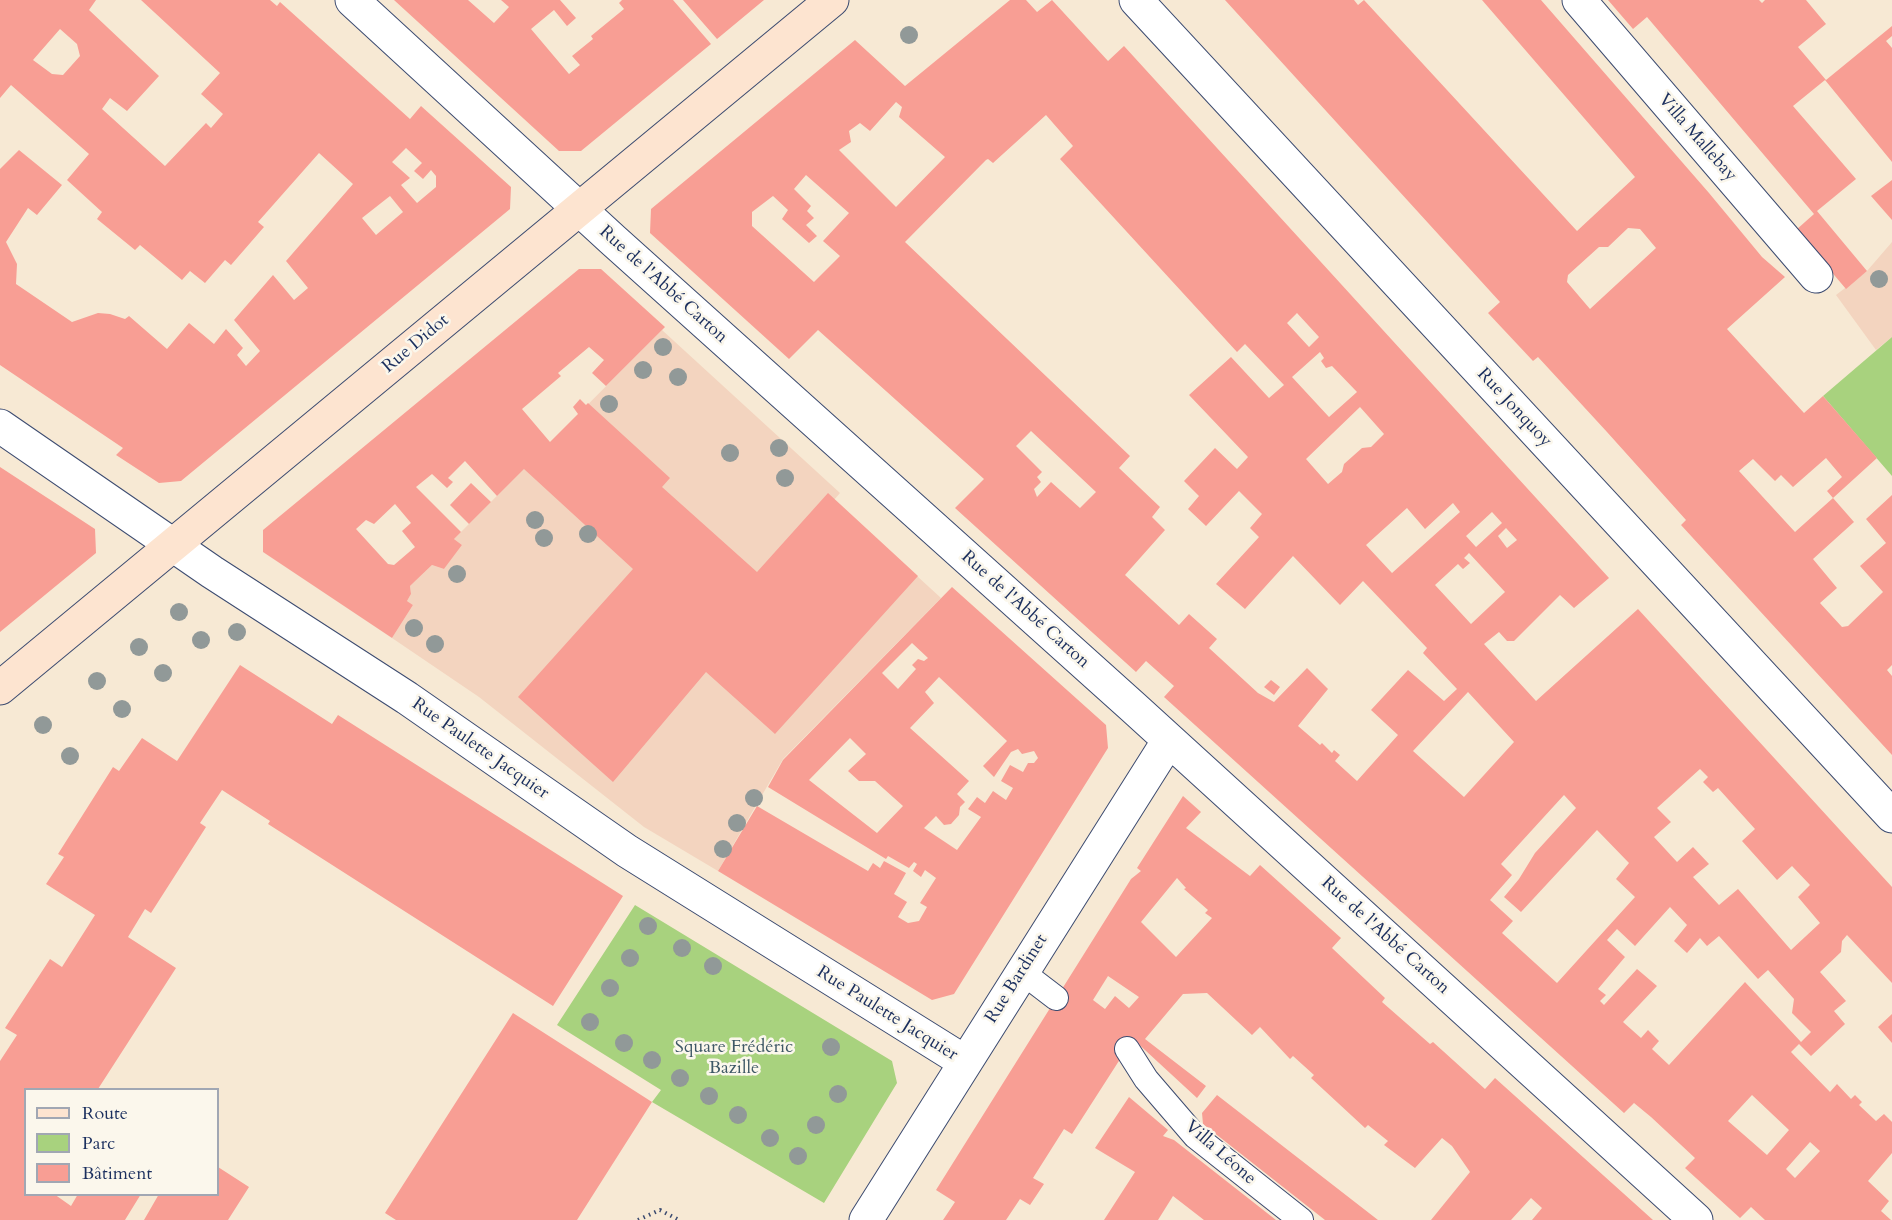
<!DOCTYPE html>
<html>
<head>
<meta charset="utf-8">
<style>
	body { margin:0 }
	#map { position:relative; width:1892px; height:1220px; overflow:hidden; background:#f7e9d4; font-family:Cardo,serif }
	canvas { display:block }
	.legend { position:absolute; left:24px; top:1088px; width:195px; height:108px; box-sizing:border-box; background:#fbf7ec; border:2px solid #a1a7b3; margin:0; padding:8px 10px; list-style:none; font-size:18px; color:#1b2f5e }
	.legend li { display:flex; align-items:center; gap:12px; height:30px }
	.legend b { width:30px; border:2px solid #a1a7b3 }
</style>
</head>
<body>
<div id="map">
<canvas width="1892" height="1220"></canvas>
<ul class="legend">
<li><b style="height:8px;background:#fde4d0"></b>Route</li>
<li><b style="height:16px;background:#a8d27e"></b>Parc</li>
<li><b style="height:16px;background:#f89e94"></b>Bâtiment</li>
</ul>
</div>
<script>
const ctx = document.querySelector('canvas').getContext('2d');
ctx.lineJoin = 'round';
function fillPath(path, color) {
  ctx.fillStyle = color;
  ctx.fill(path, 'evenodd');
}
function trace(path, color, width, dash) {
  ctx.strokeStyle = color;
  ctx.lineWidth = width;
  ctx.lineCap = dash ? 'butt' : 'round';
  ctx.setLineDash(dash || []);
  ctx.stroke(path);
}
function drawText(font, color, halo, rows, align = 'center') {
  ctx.font = font + ' Cardo,serif';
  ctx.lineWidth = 5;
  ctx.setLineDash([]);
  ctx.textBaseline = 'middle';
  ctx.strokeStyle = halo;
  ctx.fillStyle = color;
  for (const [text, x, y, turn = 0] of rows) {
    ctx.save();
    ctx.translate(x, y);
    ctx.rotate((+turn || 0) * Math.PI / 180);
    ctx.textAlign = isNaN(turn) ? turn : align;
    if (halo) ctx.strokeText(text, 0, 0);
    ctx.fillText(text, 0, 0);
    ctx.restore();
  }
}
const built = new Path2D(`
	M1892 242V337L1876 350 1836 295 1867 271Z
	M662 330 840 493 834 500 941 598 783 759 718 871 644 827 479 697 392 638 413 605 407 601 411 594 410 586 432 565 444 569 462 545 454 539Z`);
const green = new Path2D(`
	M1892 337V476L1823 396Z
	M635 905 892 1061 897 1083 824 1203 652 1102 661 1090 557 1025Z`);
const building = new Path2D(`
	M0 0H96L89 10 159 76 127 111 110 98 102 109 165 166 206 123 211 128 223 114 201 94 220 73 141 0H270L277 6 280 2 410 119 421 106 511 187 510 209 181 481 159 483 116 455 123 448 0 365V169L19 150 62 185 37 215 28 208 6 242 17 264 16 284 72 322 98 313 110 314 125 319 129 316 167 349 189 323 214 344 226 329 243 348 237 355 246 366 260 351 234 320 273 275 294 300 308 288 286 261 353 184 319 153 258 222 264 227 231 265 225 260 205 283 190 271 182 280 140 245 135 250 97 219 102 212 67 180 89 154 11 85 0 98ZM60 29 77 44 80 56 63 75 52 74 33 60ZM406 148 422 163 414 171 423 179 431 170 436 176V187L417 203 401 185 410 178 392 162ZM390 196 403 212 376 235 362 218Z
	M394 0H468L494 23 509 7 501 0H560L576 18 567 26 554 10 531 29 569 74 580 65 572 56 593 39 591 36 624 9 619 3 622 0H673L711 44 581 151H559Z
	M683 0H764L717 39Z
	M1010 0H1026L1037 12 1052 0 1108 61 1124 46 1609 578 1574 608 1560 595 1514 641H1507L1499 632 1484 644 1536 701 1638 609 1892 887V983L1847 935 1842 941 1841 952 1820 972 1846 1001 1834 1011 1845 1024 1811 1056 1799 1044 1791 1052 1830 1092 1837 1084 1851 1099 1855 1095 1862 1102 1859 1105 1876 1121 1884 1114 1892 1122V1153L1868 1181 1889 1201 1881 1211 1891 1220H1765L1751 1207 1740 1218 1685 1168 1695 1158 1651 1117 1634 1103 1624 1113 1164 697 1174 686 1146 661 1136 672 955 508 984 479 818 330 789 359 650 233 651 209 855 40 905 86ZM896 102 902 107 899 117 945 157 896 207 839 150 851 142 849 131 860 123 870 131ZM1046 115 1073 146 1060 159 1237 352 1245 344 1284 385 1269 398 1231 357 1189 395 1248 457 1237 469 1215 448 1184 481 1199 496 1188 509 1206 526 1239 491 1262 514 1250 528 1259 537 1216 584 1245 609 1293 556 1340 605 1363 581 1427 648 1423 653 1457 689 1444 701 1408 670 1371 710 1398 735 1357 781 1335 761 1340 755 1334 750 1332 753 1322 743 1320 745 1298 726 1328 689 1307 668 1274 702 1258 693 1209 648 1217 639 1189 614 1179 625 1125 575 1165 530 1152 517 1160 507 1119 468 1130 456 905 242 986 160 988 159 993 163ZM806 175 849 213 823 241 840 256 814 282 752 226V212L773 196 788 210 782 219 809 243 817 236 806 225 814 218 807 211 811 206 794 189ZM1297 313 1319 337 1309 347 1287 323ZM1320 352 1324 358 1321 361 1326 368 1332 366 1357 392 1329 417 1292 377ZM1360 407 1384 434 1371 447 1362 448 1344 464 1342 472 1328 484 1306 459ZM1031 431 1096 492 1080 508 1051 482 1037 497 1034 489 1041 482 1037 477 1042 472 1016 446ZM1453 503 1460 512 1392 573 1366 545 1407 508 1425 529ZM1492 512 1502 523 1476 547 1466 536ZM1506 528 1517 540 1507 548 1498 536ZM1469 553 1505 592 1471 624 1435 585 1458 564 1463 569 1470 563 1464 558ZM1468 692 1514 742 1464 797 1413 751ZM1700 769 1708 777 1703 782 1713 792 1718 788 1755 829 1742 841 1777 880 1792 866 1810 885 1798 897 1820 923 1791 950 1738 889 1719 905 1693 877 1709 864 1693 847 1677 862 1654 837 1671 822 1657 808ZM1564 795 1576 808 1535 853 1519 879 1504 897 1521 912 1597 830 1629 863 1616 879 1635 897 1557 983 1502 933 1513 921 1490 900 1512 875 1501 864ZM1670 907 1687 925 1674 941 1687 953 1700 938 1707 946 1719 936 1758 979 1768 970 1794 999 1792 1013 1811 1032 1801 1042 1745 982 1669 1065 1652 1049 1659 1041 1648 1030 1641 1038 1623 1022 1657 986 1637 969 1604 1005 1600 1001 1606 995 1598 989 1625 957 1607 940 1617 929 1635 946ZM1752 1095 1789 1130 1767 1155 1728 1121ZM1810 1142 1820 1151 1795 1178 1786 1169Z
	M1225 0H1354L1358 5 1364 0 1577 231 1635 177 1482 0H1541L1709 193 1762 257 1785 277 1727 329 1804 413 1823 396 1877 458 1833 498 1854 522 1813 559 1837 588 1820 603 1842 627 1848 626 1883 592 1860 566 1886 543 1866 519 1892 495V665L1887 670 1892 676V755L1681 525 1686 520 1607 432 1538 357 1533 361 1488 313 1500 302ZM1628 228 1640 229 1656 248 1590 309 1567 282 1568 275 1599 247H1608ZM1826 458 1842 477 1827 491 1833 498 1795 532 1739 471 1753 459 1775 481 1781 475 1793 487Z
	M1608 0H1759L1762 3 1765 0H1806L1826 24 1798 47 1826 80 1892 26V36L1886 41 1892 48V162L1825 80 1793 106 1856 179 1817 211 1867 271 1846 289 1796 230 1814 214 1647 17 1633 29Z
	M1892 180V220L1871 196Z
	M579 269H601L665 327 606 386 592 373 604 360 589 347 558 373 561 376 522 409 550 442 578 414 573 407 580 399 586 405 588 403 670 478 662 487 757 572 828 493 918 576 775 734 706 672 613 782 518 697 633 569 524 469 497 496 465 461 448 478 453 482 447 488 432 474 416 487 461 532 454 539 462 545 444 569 432 565 410 586 411 594 407 601 413 605 392 638 263 552V530ZM395 504 411 523 402 531 415 547 394 565 388 564 356 529 366 520 374 524Z
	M0 467 95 529 96 553 0 632Z
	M471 483 491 502 469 524 450 505Z
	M952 587 1106 725 1108 748 954 994 932 1000 718 871 757 806 868 871 873 863 880 868 884 861 906 873 894 894 907 902 898 917 908 923 919 921 927 907 920 903 936 878 925 870 921 877 913 871 917 864 914 862 909 868 888 856 886 859 768 787 783 760ZM912 643 928 658 924 661 918 659 912 665 916 669 898 689 882 673ZM939 677 1007 741 983 766 994 777 1011 752 1018 749 1022 754 1034 751 1038 758 1034 763H1028L1023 772 1010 765 1001 781 1013 788 1006 800 993 791 985 803 977 797 968 809 981 817 957 850 924 828 936 816 944 825 951 824 959 815 960 807 965 802 957 794 969 781 910 728 934 703 925 692ZM850 738 866 754 848 771 859 781H875L903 806 877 833 809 780Z
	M240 665 332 724 338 715 623 896 553 1006 268 824 270 821 222 790 200 823 206 827 151 913 145 909 128 937 176 968 98 1089H26V1194H54L71 1206 78 1194H141L125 1220H0V1061L17 1035 5 1028 50 959 62 967 95 915 46 884 64 857 58 854 113 767 119 771 142 738 177 761Z
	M1271 680 1280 687 1274 695 1264 687Z
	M1183 796 1201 812 1186 828 1250 876 1260 865 1341 938 1332 948 1385 998 1382 1002 1430 1044 1433 1042 1485 1089 1495 1078 1653 1220H1532L1542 1208 1531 1198 1511 1220H1431L1470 1172 1452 1146 1442 1138 1415 1168 1384 1145 1388 1141 1368 1125 1365 1128 1311 1078 1314 1075 1293 1056 1290 1059 1260 1027 1252 1035 1207 993 1183 994 1145 1039 1206 1086 1197 1098 1133 1039 1072 1134 1064 1129 1033 1178 1044 1184 1030 1205 1020 1199 1006 1220H943L955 1202 936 1190 1131 879 1141 871 1137 868ZM1177 878 1186 888 1184 889 1208 910 1205 913 1212 918 1176 957 1141 922ZM1108 976 1139 997 1129 1008 1115 996 1105 1009 1093 1000Z
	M513 1013 652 1102 577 1220H396L385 1213Z
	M1892 1014V1043L1878 1027Z
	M1217 1095 1378 1220H1325L1203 1124 1202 1113Z
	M1129 1097 1168 1130 1163 1136 1174 1140 1276 1220H1204L1173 1196 1158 1220H1104L1135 1172 1095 1148Z
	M218 1167 249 1187 228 1220H144L159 1194H218Z`);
const path = new Path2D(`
	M638 1220 660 1210 679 1220`);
const lane = new Path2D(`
	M1022 972 1056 998
	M1127 1049 1146 1079 1195 1136 1301 1220`);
const street = new Path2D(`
	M352 0 613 240 1133 707 1696 1220
	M1136 0 1892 816
	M1579 0 1816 276
	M0 426 212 572 407 698 627 851 965 1062
	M866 1220 1169 740`);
const secondary = new Path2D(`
	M0 688 832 0`);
const trees = [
	[909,35],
	[1879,279],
	[663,347],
	[643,370],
	[678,377],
	[609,404],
	[779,448],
	[730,453],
	[785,478],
	[535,520],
	[588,534],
	[544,538],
	[457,574],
	[179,612],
	[414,628],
	[237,632],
	[201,640],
	[435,644],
	[139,647],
	[163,673],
	[97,681],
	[122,709],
	[43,725],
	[70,756],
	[754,798],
	[737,823],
	[723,849],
	[648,926],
	[682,948],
	[630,958],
	[713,966],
	[610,988],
	[590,1022],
	[624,1043],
	[831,1047],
	[652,1060],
	[680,1078],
	[838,1094],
	[709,1096],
	[738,1115],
	[816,1125],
	[770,1138],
	[798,1156]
];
const streetNames = [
	["Villa Mallebay",1697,138,49],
	["Rue de l'Abbé Carton",663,285,42],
	["Rue Didot",416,344,-40],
	["Rue Jonquoy",1514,408,47],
	["Rue de l'Abbé Carton",1025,610,42],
	["Rue Paulette Jacquier",480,749,35],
	["Rue de l'Abbé Carton",1385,936,42],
	["Rue Bardinet",1017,979,-58],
	["Rue Paulette Jacquier",887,1014,32],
	["Villa Léone",1220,1153,41]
];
const parkNames = [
	["Square Frédéric",734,1048],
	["Bazille",734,1069]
];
fillPath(built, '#f3d4bf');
fillPath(green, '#a8d27e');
fillPath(building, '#f89e94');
trace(lane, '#3c4b70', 26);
trace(street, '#3c4b70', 35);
trace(secondary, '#3c4b70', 35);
trace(path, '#3c4b70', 4, [1.5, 4.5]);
trace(lane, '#fff', 24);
trace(street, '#fff', 33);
trace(secondary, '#fde4d0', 33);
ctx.fillStyle = '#919998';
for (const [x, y] of trees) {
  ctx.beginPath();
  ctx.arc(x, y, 9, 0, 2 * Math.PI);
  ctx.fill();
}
drawText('18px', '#1b2f5e', '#fbf7ec', streetNames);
drawText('18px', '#3e5866', '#fbf7ec', parkNames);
</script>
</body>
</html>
